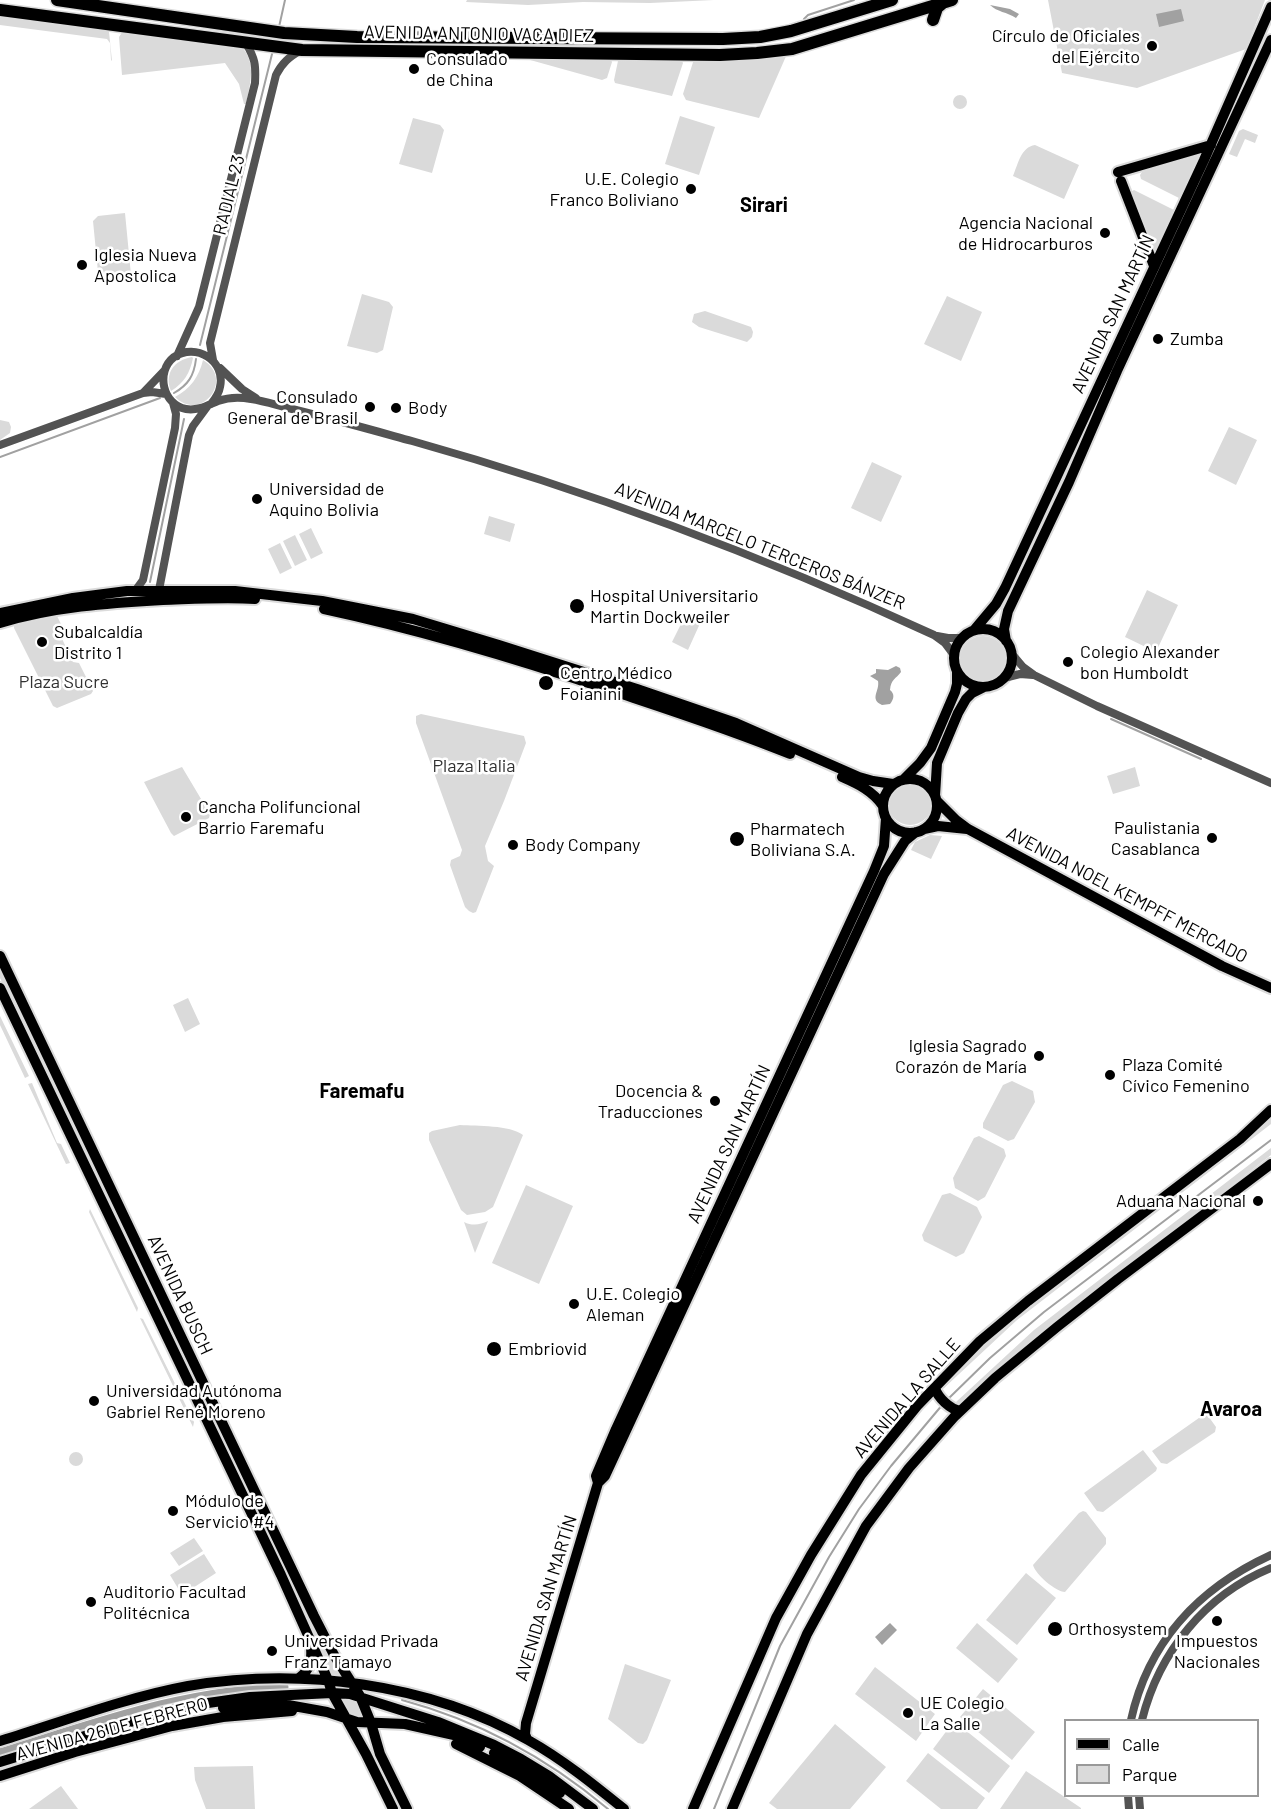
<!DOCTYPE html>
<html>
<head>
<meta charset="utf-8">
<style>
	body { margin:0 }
	#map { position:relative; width:1271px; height:1809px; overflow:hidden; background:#fff; font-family:Barlow,sans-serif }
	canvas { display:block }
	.legend { position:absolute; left:1064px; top:1719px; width:195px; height:78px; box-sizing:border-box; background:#fff; border:2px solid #999; margin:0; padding:8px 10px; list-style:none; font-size:18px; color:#000 }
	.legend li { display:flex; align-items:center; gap:12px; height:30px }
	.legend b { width:30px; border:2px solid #999 }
</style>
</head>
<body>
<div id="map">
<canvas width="1271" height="1809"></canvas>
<ul class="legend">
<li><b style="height:8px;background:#000"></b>Calle</li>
<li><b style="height:16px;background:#dadada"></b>Parque</li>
</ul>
</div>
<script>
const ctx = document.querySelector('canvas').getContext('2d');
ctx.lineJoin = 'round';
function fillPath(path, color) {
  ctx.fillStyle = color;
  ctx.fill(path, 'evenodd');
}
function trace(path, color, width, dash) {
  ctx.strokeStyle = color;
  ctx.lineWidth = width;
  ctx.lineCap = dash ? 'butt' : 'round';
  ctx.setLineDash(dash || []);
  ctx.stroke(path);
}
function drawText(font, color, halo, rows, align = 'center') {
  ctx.font = font + ' Barlow,sans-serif';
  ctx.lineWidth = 5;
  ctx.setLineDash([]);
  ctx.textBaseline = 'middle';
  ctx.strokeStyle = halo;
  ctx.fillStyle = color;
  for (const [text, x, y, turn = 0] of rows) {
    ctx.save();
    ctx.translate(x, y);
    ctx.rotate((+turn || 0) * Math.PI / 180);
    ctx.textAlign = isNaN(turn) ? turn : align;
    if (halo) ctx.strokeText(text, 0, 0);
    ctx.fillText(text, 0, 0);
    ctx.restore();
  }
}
const green = new Path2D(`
	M467 0H714L650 3 583 2 528 5 466 2Z
	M1048 0H1265L1246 49 1137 88 1062 73Z
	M0 14 108 29 109 32 112 61 111 60 110 43 107 39 0 25Z
	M123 31 241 46C257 63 250 84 246 104H244L239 84 225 63 122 75 119 37Z
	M787 54 759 118 686 100 683 94 694 59Z
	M523 58 611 60 612 62 607 78 602 80Z
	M681 59 683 63 672 96 615 83 614 80 618 61 620 60Z
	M953 102a7 7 0 1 1 14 0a7 7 0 1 1-14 0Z
	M680 116 715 127 699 175 665 164Z
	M413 118 440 125 444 130 432 173 399 164Z
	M1243 129 1258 135 1255 143 1245 139 1237 157 1229 154 1239 131Z
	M1035 145 1079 165 1064 199 1013 176C1018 164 1021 147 1035 145Z
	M1204 150 1181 199 1141 179 1140 175 1142 172Z
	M1134 190 1176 211 1155 257 1129 193Z
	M125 213 131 275 105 279 99 275 98 272 93 221 98 216Z
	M362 294 389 302 393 307 383 350 377 353 347 346Z
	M947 296 982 312 961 361 924 344Z
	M705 311 751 327 753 332 752 337 747 342 699 327 692 322 694 314Z
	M192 357 193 358C190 373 184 383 171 391 164 374 174 360 192 357Z
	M203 360C235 379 202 423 175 397 190 389 199 377 203 360Z
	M0 420 9 422 11 427 10 433 0 440Z
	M1229 427 1257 440 1236 485 1208 471Z
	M872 462 902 476 881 522 851 508Z
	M489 516 515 524 510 542 484 534Z
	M311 528 323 553 311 559 299 534Z
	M295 535 307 560 295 566 283 541Z
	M280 543 292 568 280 574 268 549Z
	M1147 590 1178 605 1156 652 1125 637Z
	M687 612 702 619 688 650 672 642Z
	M52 614 57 616 61 624H55L73 662 79 663 93 691 91 694 57 708 53 706 14 628V623Z
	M960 659a23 23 0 1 1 46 0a23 23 0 1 1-46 0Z
	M421 714 524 736 526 743 504 801 485 846 488 861 494 866 476 912 473 913 469 911 465 907 450 865 451 860 460 856 462 850 416 723V716Z
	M182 767 210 814 209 818 174 836 171 833 144 782Z
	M1135 767 1140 786 1113 794 1107 776Z
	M888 803a22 22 0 1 1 44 0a22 22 0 1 1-44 0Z
	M930 835 942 836 931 859 911 850 915 842Z
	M0 966 56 1085 51 1083 0 978Z
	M188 998 200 1024 185 1032 173 1005Z
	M0 1016 29 1076 25 1078 0 1025Z
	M1012 1081 1033 1091 1035 1102 1014 1139 1008 1141 983 1128V1123L1003 1085Z
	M32 1083 57 1143 61 1144 70 1163 66 1164 28 1084Z
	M58 1093 61 1094 196 1378 194 1379 191 1378 57 1096Z
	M1271 1116V1124L1017 1320 944 1388 942 1385 981 1347 1026 1307Z
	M460 1125C477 1126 510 1125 523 1135L493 1207 485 1212 467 1215 461 1210 429 1140V1133L432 1131Z
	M979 1136 1004 1149 1006 1156 985 1197 978 1201 955 1188 953 1178 974 1138Z
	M1271 1148V1155L1187 1220 1179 1228C1105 1284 1031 1338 964 1402L959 1404 956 1402 1034 1330Z
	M526 1185 573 1206 539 1284 492 1263Z
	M950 1193 977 1207 982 1217 964 1253 956 1257 924 1241 922 1235 942 1195Z
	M90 1209 138 1308 137 1312 89 1212Z
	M488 1221 475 1253 464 1222C472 1226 480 1225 488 1221Z
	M140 1318 143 1319 194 1422 193 1427Z
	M200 1387 285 1564 281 1565 197 1390Z
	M1206 1413 1216 1427 1215 1432 1167 1464 1161 1463 1152 1451Z
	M1143 1450 1157 1468 1156 1471 1103 1512 1097 1511 1084 1493Z
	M69 1459a7 7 0 1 1 14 0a7 7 0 1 1-14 0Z
	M1083 1511 1086 1512 1106 1538V1544L1065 1592C1056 1592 1035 1574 1033 1565L1079 1513Z
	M194 1538 203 1551 179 1566 170 1553Z
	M204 1554 216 1573 182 1595 170 1575Z
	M1026 1573 1056 1598 1017 1645 986 1620Z
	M291 1579 342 1676 332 1675 288 1581Z
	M977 1623 1018 1659 998 1683 956 1648Z
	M625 1664 671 1680 647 1740 643 1744 638 1743 608 1719Z
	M875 1667 935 1714 916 1741 855 1694Z
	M983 1689 1035 1732 1012 1760 960 1717Z
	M341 1697 356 1698 363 1712 359 1716 346 1712Z
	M954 1721 1010 1766 989 1793 933 1749Z
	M835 1724 886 1767 850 1809H777L769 1803Z
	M928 1753 985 1798 977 1809H941L906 1781Z
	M253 1766 255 1809H206L195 1780 194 1767Z
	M1026 1771 1081 1808V1809H1000Z
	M61 1786 78 1809H29Z`);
const water = new Path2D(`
	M990 5 1010 9 1019 14 1016 18C1007 12 997 12 990 5Z
	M1181 9 1184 21 1159 27 1156 14Z
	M896 666 900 668 901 672C896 679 891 679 890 690 895 694 894 699 890 704L882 705C869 699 880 691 878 681L870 676 876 673V669L888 670Z
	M890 1623 897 1630 882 1645 875 1637Z`);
const stream = new Path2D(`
	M804 19 808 15 854 0
	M279 27 285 0
	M200 345 273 50
	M174 393C188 385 194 376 196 359
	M0 457 160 398
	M150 582 184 419
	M1111 719 1201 759
	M947 1400 990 1358 1044 1312 1271 1140
	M402 1700C480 1721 546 1757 608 1809
	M714 1809 780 1646 829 1557 859 1509 891 1466 943 1404`);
const canal = new Path2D(`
	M0 1752C93 1723 187 1688 285 1687`);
const minor = new Path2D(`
	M177 356 199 307 255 83C256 64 255 59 246 43
	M213 360 210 343 212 335 276 75C282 63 289 57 301 50
	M220 368 242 389 256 398
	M143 393 164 371
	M211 404C215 399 219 394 220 387 226 361 196 342 174 357 155 372 163 405 186 409 198 411 208 405 218 401 229 397 240 397 251 399 265 401 279 406 292 409 333 419 372 430 412 441 591 491 765 557 934 635L945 643 954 655
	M0 445 143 393 152 392 166 394
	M159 590 189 435 193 426 207 407
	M135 591 143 580 175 428 176 414 173 403
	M937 636 948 638H962
	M1012 654 1023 667 1034 675 1097 706 1271 783
	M1004 678 1020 674 1033 675
	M1131 1720C1148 1642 1199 1588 1271 1555
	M1142 1720C1159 1652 1205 1595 1271 1568
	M1128 1796 1129 1809
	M1139 1796 1140 1809`);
const major = new Path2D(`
	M1118 172 1211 145
	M1121 181 1154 266
	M324 609C422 630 518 659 613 691 673 711 732 730 790 754
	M0 613 73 598 127 591H235L322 601 413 619 499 645 637 689 736 723 859 777 873 781 893 784
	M0 623C53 607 108 603 163 600 194 599 225 597 255 599
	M954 658a29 29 0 1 1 58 0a29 29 0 1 1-58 0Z
	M975 629 996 604 1005 588 1204 160 1271 7
	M1006 641 1004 629 1008 611 1069 482 1117 371 1271 40
	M842 777C858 784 873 791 883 806
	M904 779 920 763 931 748 955 692 957 684V671
	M883 806a27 27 0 1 1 54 0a27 27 0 1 1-54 0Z
	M935 796 937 763 958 713 966 699 972 693 984 687
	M937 801 956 820 968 829 1222 966 1271 988
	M924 829 938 826 967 829
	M0 956 314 1616 334 1655 360 1696 371 1723 380 1754 407 1809
	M0 988 281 1575 328 1680 332 1693 366 1754 393 1809
	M935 1388C938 1398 950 1409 960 1411
	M598 1483 605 1476 884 874 905 841 916 832
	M299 1678C311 1669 312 1660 311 1647
	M223 1708 253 1705H288L327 1712 357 1722 405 1724 454 1735 480 1747
	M527 1739 525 1734 526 1723 598 1483 596 1476 616 1429 874 871 884 846 886 818
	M0 1741C62 1722 124 1698 188 1686 299 1667 429 1683 528 1740 562 1759 593 1784 624 1809
	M456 1744 520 1776 569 1809
	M494 1753 544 1781 560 1793
	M0 1762 163 1712 194 1705 250 1697 332 1693 350 1694 438 1722 494 1745 521 1759 549 1776 593 1809
	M0 1776 75 1752 172 1726 223 1717 292 1711
	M693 1809 776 1618 811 1555 861 1475 917 1406 980 1341 1028 1301 1240 1139 1271 1110
	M732 1809 807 1634 866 1526 909 1468 955 1416 995 1378 1057 1327 1118 1279 1271 1164`);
const highway = new Path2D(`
	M57 0 284 33 357 37 723 39 760 37 791 31 892 0
	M0 10 302 50 720 55 757 53 792 49 952 0
	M933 20 937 8 943 3`);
const markers = [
	[1152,46,6,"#000"],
	[414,69,6,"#000"],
	[691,189,6,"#000"],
	[1105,233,6,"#000"],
	[82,265,6,"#000"],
	[1158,339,6,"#000"],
	[370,407,6,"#000"],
	[396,408,6,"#000"],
	[257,499,6,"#000"],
	[577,606,8,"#000"],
	[42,642,6,"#000"],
	[1068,662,6,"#000"],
	[546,683,8,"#000"],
	[186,817,6,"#000"],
	[1212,838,6,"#000"],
	[737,839,8,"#000"],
	[513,845,6,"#000"],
	[1039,1056,6,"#000"],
	[1110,1075,6,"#000"],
	[715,1101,6,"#000"],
	[1258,1201,6,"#000"],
	[574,1304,6,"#000"],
	[494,1349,8,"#000"],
	[94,1401,6,"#000"],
	[173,1511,6,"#000"],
	[91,1602,6,"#000"],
	[1217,1621,6,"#000"],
	[1055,1629,8,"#000"],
	[272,1651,6,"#000"],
	[908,1713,6,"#000"]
];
const streetNames = [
	["AVENIDA ANTONIO VACA DIEZ",479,34,1],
	["RADIAL 23",229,195,-76],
	["AVENIDA SAN MARTÍN",1113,314,-65],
	["AVENIDA MARCELO TERCEROS BÁNZER",760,546,22],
	["AVENIDA NOEL KEMPFF MERCADO",1127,895,28],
	["AVENIDA SAN MARTÍN",729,1144,-65],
	["AVENIDA BUSCH",180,1295,65],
	["AVENIDA LA SALLE",907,1398,-49],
	["AVENIDA SAN MARTÍN",546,1598,-73],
	["AVENIDA 26 DE FEBRERO",112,1729,-15]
];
const poiNames = [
	["Círculo de Oficiales",1140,36,"right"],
	["del Ejército",1140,57,"right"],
	["Consulado",426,59],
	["de China",426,80],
	["U.E. Colegio",679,179,"right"],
	["Franco Boliviano",679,200,"right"],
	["Agencia Nacional",1093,223,"right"],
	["de Hidrocarburos",1093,244,"right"],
	["Iglesia Nueva",94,255],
	["Apostolica",94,276],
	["Zumba",1170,339],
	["Consulado",358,397,"right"],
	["General de Brasil",358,418,"right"],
	["Body",408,408],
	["Universidad de",269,489],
	["Aquino Bolivia",269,510],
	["Hospital Universitario",590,596],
	["Martin Dockweiler",590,617],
	["Subalcaldía",54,632],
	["Distrito 1",54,653],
	["Colegio Alexander",1080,652],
	["bon Humboldt",1080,673],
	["Centro Médico",560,673],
	["Foianini",560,694],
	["Cancha Polifuncional",198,807],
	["Barrio Faremafu",198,828],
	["Paulistania",1200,828,"right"],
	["Casablanca",1200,849,"right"],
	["Pharmatech",750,829],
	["Boliviana S.A.",750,850],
	["Body Company",525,845],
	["Iglesia Sagrado",1027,1046,"right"],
	["Corazón de María",1027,1067,"right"],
	["Plaza Comité",1122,1065],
	["Cívico Femenino",1122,1086],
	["Docencia &",703,1091,"right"],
	["Traducciones",703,1112,"right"],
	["Aduana Nacional",1246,1201,"right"],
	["U.E. Colegio",586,1294],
	["Aleman",586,1315],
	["Embriovid",508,1349],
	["Universidad Autónoma",106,1391],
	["Gabriel René Moreno",106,1412],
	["Módulo de",185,1501],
	["Servicio #4",185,1522],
	["Auditorio Facultad",103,1592],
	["Politécnica",103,1613],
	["Orthosystem",1068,1629],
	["Universidad Privada",284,1641],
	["Franz Tamayo",284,1662],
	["Impuestos",1217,1641,"center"],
	["Nacionales",1217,1662,"center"],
	["UE Colegio",920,1703],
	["La Salle",920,1724]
];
const parkNames = [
	["Plaza Sucre",64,682],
	["Plaza Italia",474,766]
];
const neighbourhoodNames = [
	["Sirari",764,205],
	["Faremafu",362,1091],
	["Avaroa",1231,1409]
];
fillPath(green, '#dadada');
fillPath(water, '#a1a1a1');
trace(stream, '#a1a1a1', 2);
trace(canal, '#a1a1a1', 7);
trace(major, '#dbdbdb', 14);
trace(highway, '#dbdbdb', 15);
trace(minor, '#535353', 8);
trace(major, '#000', 10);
trace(highway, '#000', 12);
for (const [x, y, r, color] of markers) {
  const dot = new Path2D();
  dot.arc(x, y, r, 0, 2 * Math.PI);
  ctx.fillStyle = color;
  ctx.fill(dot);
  trace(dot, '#fff', 2);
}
drawText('18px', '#000', '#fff', streetNames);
drawText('18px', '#000', '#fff', poiNames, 'left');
drawText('18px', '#313131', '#fff', parkNames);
drawText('bold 20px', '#000', '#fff', neighbourhoodNames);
</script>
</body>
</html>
